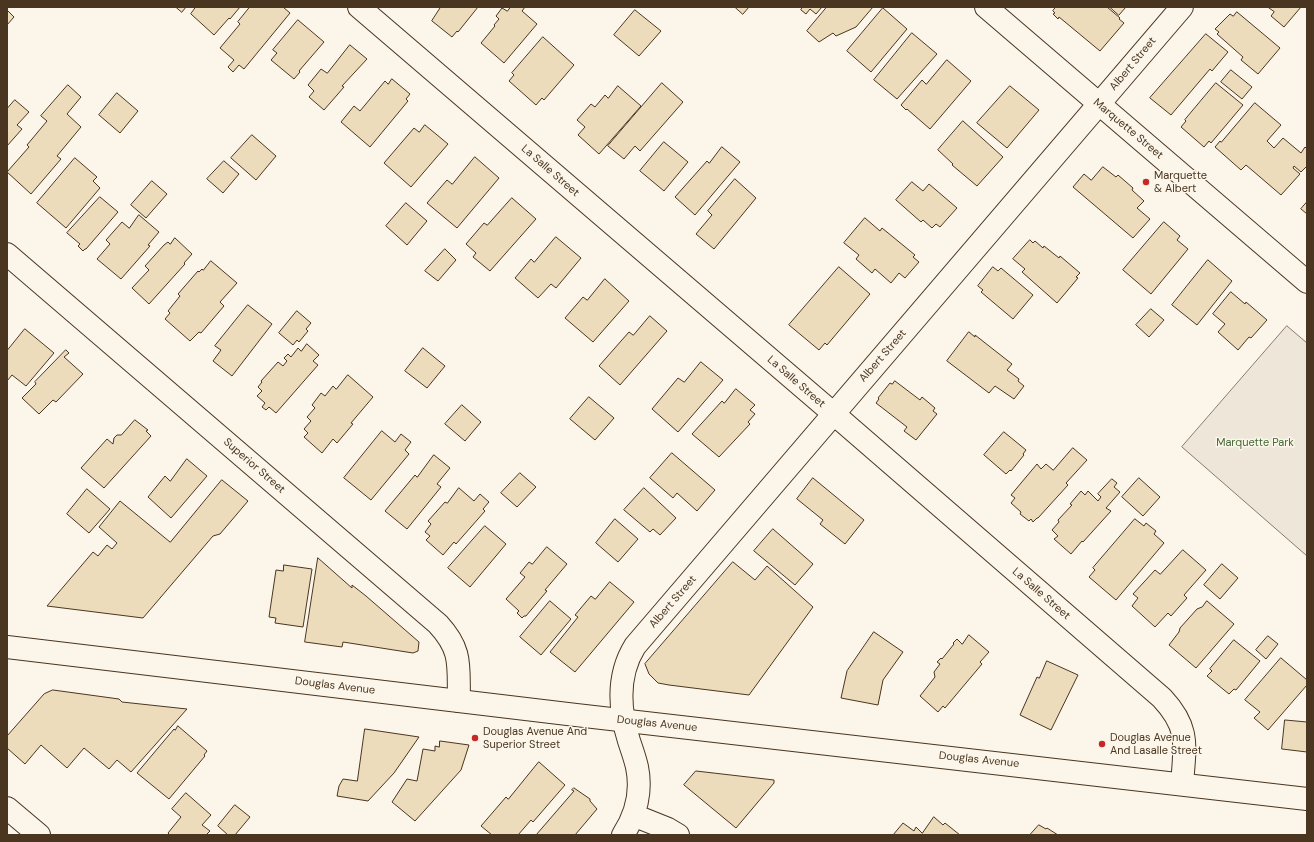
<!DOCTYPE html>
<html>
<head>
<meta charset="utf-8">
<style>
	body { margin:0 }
	#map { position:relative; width:1314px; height:842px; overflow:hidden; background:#fbf6e9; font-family:"DM Sans",sans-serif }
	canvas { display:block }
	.frame { position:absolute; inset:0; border:8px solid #4a3520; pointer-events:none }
</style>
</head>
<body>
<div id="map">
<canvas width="1314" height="842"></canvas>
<div class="frame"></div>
</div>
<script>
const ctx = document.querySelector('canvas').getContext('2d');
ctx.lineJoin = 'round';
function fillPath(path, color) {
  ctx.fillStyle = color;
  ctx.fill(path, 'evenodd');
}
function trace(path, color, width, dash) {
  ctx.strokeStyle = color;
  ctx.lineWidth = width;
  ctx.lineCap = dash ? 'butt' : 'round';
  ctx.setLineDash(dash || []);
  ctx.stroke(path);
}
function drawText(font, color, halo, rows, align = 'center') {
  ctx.font = font + ' "DM Sans",sans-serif';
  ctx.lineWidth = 3;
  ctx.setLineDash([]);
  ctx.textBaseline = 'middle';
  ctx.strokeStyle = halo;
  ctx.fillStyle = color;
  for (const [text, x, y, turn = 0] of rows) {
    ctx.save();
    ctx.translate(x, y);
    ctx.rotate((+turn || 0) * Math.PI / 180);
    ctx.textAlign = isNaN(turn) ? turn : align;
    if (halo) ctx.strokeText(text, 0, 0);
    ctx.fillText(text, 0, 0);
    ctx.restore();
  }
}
const green = new Path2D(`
	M1287 326 1307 343V556L1182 447Z`);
const building = new Path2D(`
	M176 7H186L182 12Z
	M196 7H240L230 19 229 18 214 35 191 14Z
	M250 7H283L290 13 244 69 239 65 233 72 228 67 234 60 220 48 240 24 238 22Z
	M441 7H478L458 32 457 31 452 37 432 21Z
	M511 7H525L522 11 537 24 504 63 481 43 495 26 494 25 499 19 496 16 502 8 507 11Z
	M735 7H749L743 14Z
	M803 7H822L816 14 810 9 806 14 801 10Z
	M827 7H873L856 27 836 36 833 33 819 42 807 31Z
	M1056 7H1107L1120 18 1119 19 1124 23 1100 51 1059 17 1058 19 1053 14 1055 13 1053 11Z
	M1110 7H1126L1119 15Z
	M1268 7H1301L1284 27 1271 16 1274 12Z
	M883 8 907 29 871 72 847 51Z
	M7 10 14 17 7 25Z
	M635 10 661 31 639 56 614 35Z
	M1237 12 1280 48 1258 74 1241 60 1243 57 1217 34 1219 32 1215 29 1230 14 1233 16Z
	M298 20 324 42 299 71 300 72 294 79 271 60 277 53 273 50Z
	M912 33 937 54 897 99 874 80Z
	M1206 34 1228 52 1212 71 1210 69 1171 115 1150 98Z
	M543 37 574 65 544 100 542 98 536 105 509 81 514 75 512 73Z
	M350 45 367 59 342 86 344 87 324 110 309 97 314 91 308 85 321 69 327 73Z
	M947 60 971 81 930 129 907 109 906 110 901 105 922 80 926 84Z
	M1231 70 1252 87 1242 99 1221 82Z
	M392 79 410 94 406 99 408 101 370 147 341 122 354 106 360 111 385 81 388 84Z
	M662 83 683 102 640 151 635 146 624 159 608 146Z
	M1216 83 1243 105 1211 143 1209 141 1204 147 1181 127 1186 121 1185 120Z
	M68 85 81 97 67 114 81 127 57 156 61 159 31 194 7 172 29 147 27 145 47 121 41 116Z
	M618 86 641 106 599 154 578 135 585 127 577 120 591 104 595 107 605 95 608 98Z
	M1010 86 1039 110 1007 148 977 123Z
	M117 93 138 111 120 133 99 115Z
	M15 100 29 112 17 125 22 129 7 146V109Z
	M1255 103 1281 125 1267 141 1274 148 1283 138 1301 153 1305 147 1307 149V166L1301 172 1294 166 1293 168 1300 174 1281 195 1246 165 1241 170 1215 147 1220 141 1221 142Z
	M963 121 1003 157 977 186 952 165 953 164 938 150Z
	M425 125 448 144 411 187 384 163 414 128 419 132Z
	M252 135 276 156 256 180 231 158Z
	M664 142 688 162 664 191 640 171Z
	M722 147 740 162 695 215 675 197 707 161 709 163Z
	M475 157 499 178 457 228 427 203 447 180 452 184Z
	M75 158 97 177 93 181 100 188 66 228 37 203Z
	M224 161 239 174 223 193 207 179Z
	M1103 167 1116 177 1118 175 1133 188 1132 190 1144 201 1137 208 1150 219 1133 238 1073 187 1084 174 1091 180Z
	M735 179 756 198 714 249 696 234 712 215 708 211Z
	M152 181 167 194 146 218 131 205Z
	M912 182 923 191 929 184 957 208 940 227 936 224 932 228 923 220 921 222 896 200Z
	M100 197 118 212 86 249H85L83 251 78 246 80 244 67 233Z
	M512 198 536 219 490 271 473 257 476 253 466 244 484 223 487 225Z
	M1307 202V214L1301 209Z
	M406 203 427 221 407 245 386 226Z
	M139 215 159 232 148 245 150 246 121 279 97 259 110 244 106 240 122 222 129 228Z
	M865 218 880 231 882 228 915 255 913 257 919 262 905 278 899 273 891 283 875 269 872 273 856 259 859 255 844 243Z
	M1164 222 1180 236 1177 240 1188 249 1151 294 1123 270Z
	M556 237 581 258 556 288 551 284 538 298 515 278 531 259 534 262Z
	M175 238 192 254 184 263 185 264 149 304 132 288 149 270 145 266 164 245 168 242 170 244Z
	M1030 240 1033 243 1035 241 1043 248 1044 246 1059 258 1060 256 1080 273 1076 277 1078 278 1057 303 1022 272 1025 269 1013 259Z
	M445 249 456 260 438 281 425 271Z
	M1208 260 1232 281 1197 325 1172 305Z
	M211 261 237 283 220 302 224 306 201 333 199 332 190 341 165 319 170 313 168 311 180 296 178 294 198 271 199 272 202 269 203 270Z
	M839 267 870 294 827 345 825 343 819 350 789 325Z
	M993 267 998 271 1001 268 1033 295 1013 319 981 292 983 290 978 286Z
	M605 279 629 301 593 342 565 318 583 297 587 300Z
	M1231 292 1245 304 1246 302 1267 320 1251 338 1249 337 1238 350 1218 332 1225 324 1213 314Z
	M248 305 272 324 232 376 213 361 221 350 215 346Z
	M1151 309 1164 320 1149 337 1136 325Z
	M297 311 311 323 306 329 308 331 299 342 297 340 293 345 279 333Z
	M650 316 667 331 620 385 599 366 629 332 633 335Z
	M25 329 54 353 26 386 12 375 7 381V351Z
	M969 332 975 337V335L1012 364 1007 370 1019 379 1018 381 1024 386 1014 399 995 386 989 393 947 361Z
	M307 344 319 355 313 361 318 365 276 413 269 407 266 410 262 407 265 403 257 396 262 391 258 387 262 382 261 381 278 362 283 366 287 361 284 358 288 354 291 357 298 348 301 351Z
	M423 348 445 366 427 388 405 371Z
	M66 350 69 353 64 357 83 374 56 402 53 400 39 414 22 398 36 384 35 382Z
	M701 362 723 380 678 432 652 409 678 378 684 382Z
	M348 375 373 397 351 423 353 424 337 443 333 439 322 453 304 437 308 433 304 429 311 421 307 417 315 408 312 405 321 393 325 396 333 386 336 389Z
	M895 381 920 400 922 397 935 408 933 411 937 414 916 440 904 431 907 427 876 403 879 399 878 398 890 383 892 384Z
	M736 389 755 405 750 410 755 414 748 422 750 424 719 457 692 434 722 401 724 403Z
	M589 397 614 418 595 440 570 419Z
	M462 405 481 422 465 441 445 424Z
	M135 420 148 430 146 431 151 436 104 488 81 468 107 439 113 444 114 438 117 435H121Z
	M382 431 395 442 401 434 411 442 405 450 409 454 371 500 344 478Z
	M1004 432 1026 450 1023 454 1024 455 1011 471 1010 470 1006 474 984 455Z
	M1073 448 1087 460 1066 483 1068 485 1038 518H1037L1033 522 1031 519 1029 521 1020 514 1021 512 1011 503 1015 498 1011 495 1037 464 1041 469 1046 464 1053 470Z
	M672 453 715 490 697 511 677 493 673 498 650 478Z
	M434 455 450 468 437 484 441 487 407 529 385 511 415 475 417 477Z
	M187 459 207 476 171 518 148 497 165 476 170 481Z
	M520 473 536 487 517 507 501 493Z
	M813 478 864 520 845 544 820 524 823 520 797 499Z
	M1139 478 1160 497 1143 516 1122 497Z
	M1112 479 1117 483 1114 487 1120 492 1106 508 1111 511 1083 542 1082 541 1071 554 1054 539 1058 536 1052 530 1059 522 1058 520 1072 505 1070 504 1081 491 1085 495 1088 491 1098 501 1101 497 1098 494Z
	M222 480 248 501 220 534 213 536 143 618 47 606 93 552 98 556 107 545 112 549 117 543 99 527 120 501 170 542Z
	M459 488 474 501 480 494 489 502 483 509 485 511 456 544 454 542 443 555 426 540 430 536 425 532 431 524 428 521 445 502 447 503Z
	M644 488 676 518 660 535 653 529 650 532 624 510Z
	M87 489 110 509 89 533 67 514Z
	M615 519 638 539 618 562 596 543Z
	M1135 519 1144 526 1146 523 1156 531 1154 534 1164 543 1116 600 1089 577 1095 570 1093 568Z
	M485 526 506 544 470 587 448 568Z
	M773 529 813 564 795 585 754 551Z
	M547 547 567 564 545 590 547 591 526 616H524L522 618 517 613 519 611 506 599 525 577 520 573 529 562 532 564Z
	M1183 550 1206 570 1184 595 1187 598 1171 616 1168 613 1155 627 1132 606 1138 598 1133 594 1155 570 1160 574Z
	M318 558 352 588V585L366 596 419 642 418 651 413 653 343 642 342 647 305 642Z
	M733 562 755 580 767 566 813 607 749 695 669 685 658 683 649 674 645 664Z
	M1222 564 1238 578 1220 599 1204 585Z
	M284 565 312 569 303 627 275 623 276 618 269 617 276 570 283 571Z
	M610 582 634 602 575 672 550 652 578 617 575 615 591 596 595 599Z
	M550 601 571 619 541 655 520 637Z
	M1207 601 1234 624 1196 668 1169 645 1179 632 1180 628 1197 609 1202 607Z
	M874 632 903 652 883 680 878 705 841 698 847 671Z
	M969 635 989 652 980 662 982 664 945 708 943 706 938 712 920 696 935 677 934 672 940 664 937 662 941 658 942 659 954 644 953 643 957 639 962 644Z
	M1268 636 1278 644 1266 659 1256 650Z
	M1234 640 1260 661 1236 690 1234 689 1229 694 1207 676 1212 671 1210 669Z
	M1281 658 1307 680V685L1268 730 1254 718 1260 712 1245 700Z
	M1047 661 1078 675 1051 730 1020 715 1037 677 1039 678Z
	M53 690 119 699 122 702 187 709 131 772 117 760 109 769 84 748 67 768 41 745 25 764 7 748V736L44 694Z
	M1285 720 1307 722V752L1282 749Z
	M178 726 207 751 204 755 205 756 169 799 137 773 174 729 175 730Z
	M365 729 419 737 394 773 368 801 337 796 339 786 343 779 357 781Z
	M440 741 469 745 461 770 415 821 392 802 407 779 417 781 423 749 435 751V746L439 747Z
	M539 762 565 785 533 822 531 820 518 835H492L481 826 506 797 508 799Z
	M696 771 774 780V783L736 828 684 785Z
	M574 788 590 799V801L597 809 575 835H536L574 791 572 790Z
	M186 793 211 815 202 825 210 831 206 835H170L168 833 181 817 172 809Z
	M235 805 250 817 235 835H228L218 826Z
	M934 817 943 825 945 823 960 835H893L903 823 914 831 916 827 922 833Z
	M1039 825 1046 829 1047 828 1058 835H1030Z`);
const street = new Path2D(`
	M359 7 834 414 1162 698C1190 728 1185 745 1182 784
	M7 254 438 624C463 651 458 666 459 701
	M7 808 39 835
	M633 815 668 829 678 835
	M623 835C636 815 642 791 637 767 635 758 632 750 629 741 619 709 617 675 635 646L1182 7`);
const secondary = new Path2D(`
	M986 7 1307 282`);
const primary = new Path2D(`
	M7 647 576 715 1307 799`);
const markers = [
	[1146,182,4,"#c62828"],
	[475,738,4,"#c62828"],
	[1102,744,4,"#c62828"]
];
const streetNames = [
	["Albert Street",1133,64,-50],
	["Marquette Street",1128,129,40],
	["La Salle Street",550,171,41],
	["Albert Street",883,356,-49],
	["La Salle Street",796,382,41],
	["Superior Street",254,466,41],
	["La Salle Street",1041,594,41],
	["Albert Street",673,602,-49],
	["Douglas Avenue",335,686,7],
	["Douglas Avenue",657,724,6],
	["Douglas Avenue",979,760,6]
];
const poiNames = [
	["Marquette",1154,176],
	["& Albert",1154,189],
	["Douglas Avenue And",483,732],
	["Superior Street",483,745],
	["Douglas Avenue",1110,738],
	["And Lasalle Street",1110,751]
];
const parkNames = [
	["Marquette Park",1255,443]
];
fillPath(green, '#ede6d9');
trace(green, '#887966', 1);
fillPath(building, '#ecdcbc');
trace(building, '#4a3520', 1);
trace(street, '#4a3520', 24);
trace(secondary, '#4a3520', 24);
trace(primary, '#4a3520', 24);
trace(street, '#fbf6e9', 22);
trace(secondary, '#fbf6e9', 22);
trace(primary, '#fbf6e9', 22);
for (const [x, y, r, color] of markers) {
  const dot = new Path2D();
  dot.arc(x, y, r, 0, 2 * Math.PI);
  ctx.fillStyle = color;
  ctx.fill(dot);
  trace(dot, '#fbf6e9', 1.5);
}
drawText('11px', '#4a3520', '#fbf6e9', streetNames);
drawText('11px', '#4a3520', '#fbf6e9', poiNames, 'left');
drawText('11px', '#436837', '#fbf6e9', parkNames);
</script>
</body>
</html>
